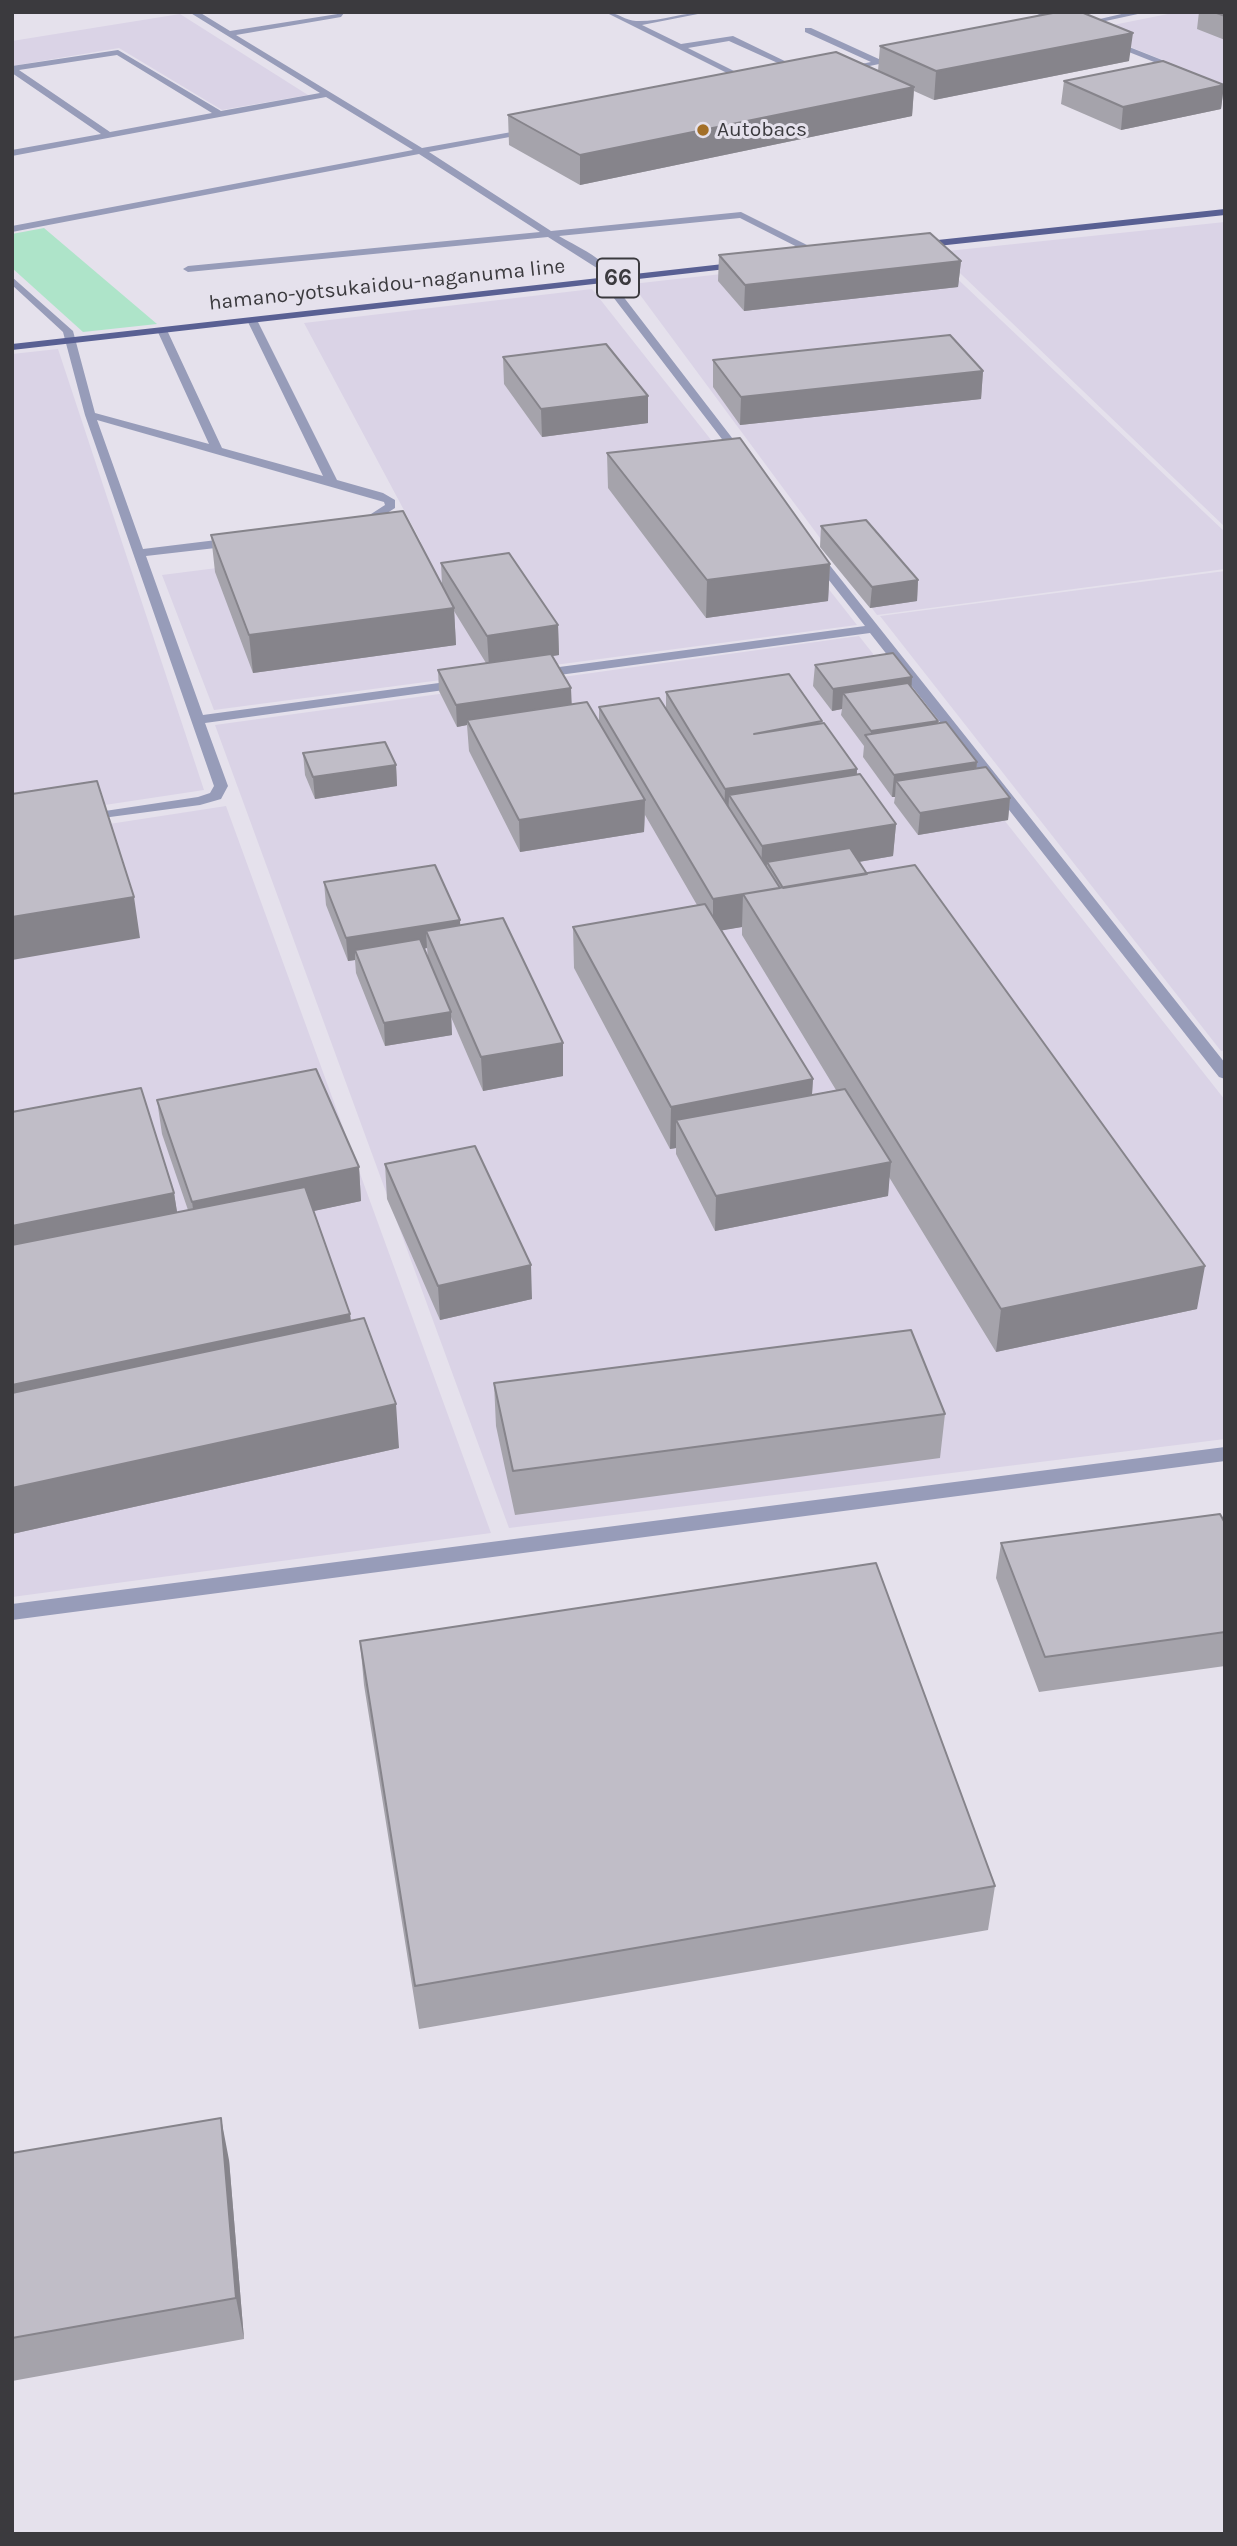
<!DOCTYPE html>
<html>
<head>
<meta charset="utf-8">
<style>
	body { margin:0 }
	#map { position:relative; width:1237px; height:2546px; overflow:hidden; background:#e5e1ec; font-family:Karla,sans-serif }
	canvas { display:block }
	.frame { position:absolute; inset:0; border:14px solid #3b3a3e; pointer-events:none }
</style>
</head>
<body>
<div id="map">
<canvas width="1237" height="2546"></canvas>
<div class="frame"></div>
</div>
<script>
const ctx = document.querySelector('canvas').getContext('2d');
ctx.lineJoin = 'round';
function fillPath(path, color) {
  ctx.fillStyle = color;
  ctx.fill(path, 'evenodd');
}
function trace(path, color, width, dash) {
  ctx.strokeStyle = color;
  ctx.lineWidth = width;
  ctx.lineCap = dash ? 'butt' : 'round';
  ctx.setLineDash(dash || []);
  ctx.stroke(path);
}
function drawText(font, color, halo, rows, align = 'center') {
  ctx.font = font + ' Karla,sans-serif';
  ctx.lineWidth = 6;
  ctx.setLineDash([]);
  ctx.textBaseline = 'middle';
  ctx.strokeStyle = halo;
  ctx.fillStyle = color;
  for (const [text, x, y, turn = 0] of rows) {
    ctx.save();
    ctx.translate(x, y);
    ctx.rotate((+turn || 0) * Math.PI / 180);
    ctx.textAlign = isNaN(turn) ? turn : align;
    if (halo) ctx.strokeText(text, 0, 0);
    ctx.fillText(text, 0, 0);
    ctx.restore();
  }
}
const built = new Path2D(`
	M1178 12H1225V85L1088 30Z
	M180 14 308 95 222 110 119 48 12 66V41Z
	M1225 222V527L938 252Z
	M928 251 1225 532V569L877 615 632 284Z
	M592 289 857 625 214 710 162 575 421 542 304 323Z
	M58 349 204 790 12 819V354Z
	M1225 571V1050L1221 1051 880 616Z
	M859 636 1225 1100V1439L509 1528 215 725Z
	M226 806 491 1533 12 1597V839Z`);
const green = new Path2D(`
	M44 228 157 324 83 332 12 268V234Z`);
const minor = new Path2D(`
	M189 12H199L230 31 344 13 341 17 236 35 422 148 534 128 531 133 429 152 551 231 741 212 825 254V258H819L740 218 559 236C581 249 617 263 619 291L746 456V460H738L610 293 608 280 600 270 548 237 188 272 183 269 188 266 540 232 419 154 12 232V226L413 150 326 97 12 156V150L101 134 12 73V66L118 50 221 111 320 93ZM117 55 212 113 110 132 19 70Z
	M605 12C617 12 626 21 636 21 659 22 684 12 708 12L642 25 681 44 733 36 793 65 769 70V66L780 64 729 41 688 48 754 81 747 83Z
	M1033 12H1045L1071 24 1064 26Z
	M1130 12H1147L1078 27 1074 25Z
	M805 28H811L881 60 899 57 903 59 841 72V68L871 62 805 32Z
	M1109 39 1225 85V90L1106 43Z
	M12 277 73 331 95 413 209 444 157 330 166 328 222 448 323 476 247 320 256 318 337 480 383 493 395 500V508L362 529H354V525L385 505 384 502 97 420 143 549 233 538 239 542 233 546 146 556 203 715 461 680 466 681V687L205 723 228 786 221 799 200 805 80 821V815L85 814 198 797 210 793 214 786 85 415 63 332 12 285Z
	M816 552 820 553 1225 1063V1079L1219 1077 870 633 537 678 531 674 537 670 865 626 810 556Z
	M1225 1447V1461L12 1620V1604Z`);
const major = new Path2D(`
	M1225 209V215L919 248 914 245 919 242Z
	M741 262 744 263V267L12 350V344Z`);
const wall = new Path2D(`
	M1199 12H1225V40L1197 29Z
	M880 46 1129 61 934 100 914 91 912 116 580 185 509 145 508 115 878 71Z
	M1064 81 1224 85 1221 109 1121 130 1061 104Z
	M719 255 961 261 958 287 744 311 718 281Z
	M503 357 648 396V423L542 437 504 384Z
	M713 360 983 371 981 399 740 425 713 387Z
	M607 453 830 564 828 601 706 618 608 488Z
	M821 526 918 580 917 601 870 608 820 547Z
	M211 535 442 585 441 563 558 625 559 655 552 656 572 705 599 722V707L666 708V692L822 723 857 769V775L896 824 893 856 859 862 1197 1309 996 1352 889 1177 888 1196 715 1231 676 1154V1148L670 1149 574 968 573 927 697 905 645 815 644 832 520 852 469 751 467 725 457 727 439 691 438 670 486 663 454 611 456 645 253 673 215 572ZM742 927V935L836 1090 812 1095 813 1079 721 930Z
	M815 665 911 687 938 724 977 762V768L1010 798 1008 820 918 835 894 803 895 797H892L863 757 864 746 841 715 842 709 832 711 813 686Z
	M303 753 396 765 397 786 315 799 305 775Z
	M324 882 460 920V925L563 1043V1076L483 1091 451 1017 452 1035 385 1046 356 973 355 960 348 961 326 905ZM427 948 428 958 424 949Z
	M157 1100 359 1167 361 1201 313 1211 350 1314 351 1321 399 1448 12 1534 174 1193 177 1213 188 1210 162 1134Z
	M385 1164 532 1299 440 1320 387 1199Z
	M494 1383 945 1414 940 1458 515 1515 496 1426Z
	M1225 1523V1666L1039 1692 996 1578 1001 1543Z
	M360 1641 995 1886 988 1930 419 2029 364 1685Z
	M12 2153 229 2160 244 2339 12 2381Z`);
const shadedWall = new Path2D(`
	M1133 33 1129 61 934 100 936 71Z
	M1224 85 1221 109 1121 130 1123 107Z
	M914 87 912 116 580 185V155Z
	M961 261 958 287 744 311 745 285Z
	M983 371 981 399 740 425 741 397Z
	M648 396V423L542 437 541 409Z
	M830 564 828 601 706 618 707 580Z
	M918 580 917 601 870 608 872 587Z
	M454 608 456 645 253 673 249 635Z
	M558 625 559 655 489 666 487 636Z
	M912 677 911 699 843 693 842 709 832 711 833 689Z
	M571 688 572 710 467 720V725L457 727 456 705Z
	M938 721 936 743 870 742 871 731Z
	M977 762 975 784 896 781 895 797H892L894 775Z
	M396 765 397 786 315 799 313 777Z
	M857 769 855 800 729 795 728 820 724 821 725 789Z
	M1010 798 1008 820 918 835 920 813Z
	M645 800 644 832 520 852 519 820Z
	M896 824 893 856 776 876 767 862 766 877 761 878 762 846Z
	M780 888 743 894 742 927 713 932V899Z
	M134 897 140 938 12 960V917Z
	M460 920 461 942 426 931 427 948 358 959 355 950V960L348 961 346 938Z
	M451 1012 452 1035 385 1046 384 1023Z
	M563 1043V1076L483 1091 481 1057Z
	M813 1079 810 1122 676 1120V1148L670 1149 671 1107Z
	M891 1162 888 1196 715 1231 716 1196Z
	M359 1167 361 1201 197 1236 192 1202Z
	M174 1193 181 1236 12 1271V1226Z
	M531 1265 532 1299 440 1320 438 1286Z
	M1205 1266 1197 1309 996 1352 1001 1309Z
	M350 1314 354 1358 12 1407V1385Z
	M396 1404 399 1448 12 1534V1488Z
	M221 2118 229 2160 244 2339 236 2298Z`);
const building = new Path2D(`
	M1058 12H1081L1133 33 936 71 880 46Z
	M1214 12H1225V16Z
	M836 52 914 87 580 155 508 115Z
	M1163 61 1224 85 1123 107 1064 81Z
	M930 233 961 261 745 285 719 255Z
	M950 335 983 371 741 397 713 360Z
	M606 344 648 396 541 409 503 357Z
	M740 438 830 564 707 580 607 453Z
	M403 511 454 608 249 635 211 535Z
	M866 520 918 580 872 587 821 526Z
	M509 553 558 625 487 636 441 563Z
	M893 653 912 677 833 689 815 665Z
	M551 654 571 688 456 705 438 670Z
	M789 674 822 721 754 734 824 723 857 769 725 789 666 692Z
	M908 683 938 721 871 731 843 693Z
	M659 698 780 888 713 899 599 707Z
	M587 702 645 800 519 820 467 720Z
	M946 722 977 762 894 775 865 735Z
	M385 742 396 765 313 777 303 753Z
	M986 767 1010 798 920 813 896 781Z
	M860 774 896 824 762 846 729 795Z
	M97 781 134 897 12 917V794Z
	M850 848 867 874 783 888 767 862Z
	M435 865 460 920 346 938 324 882Z
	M915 865 1205 1266 1001 1309 743 894Z
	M705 904 813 1079 671 1107 573 927Z
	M503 918 563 1043 481 1057 426 931Z
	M420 939 451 1012 384 1023 355 950Z
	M316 1069 359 1167 192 1202 157 1100Z
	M141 1088 174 1193 12 1226V1112Z
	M845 1089 891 1162 716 1196 676 1120Z
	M475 1146 531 1265 438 1286 385 1164Z
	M305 1187 350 1314 12 1385V1245Z
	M364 1318 396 1404 12 1488V1393Z
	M911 1330 945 1414 513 1471 494 1383Z
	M1220 1514 1225 1523V1632L1045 1657 1001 1543Z
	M876 1563 995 1886 415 1986 360 1641Z
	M221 2118 236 2298 12 2338V2153Z`);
const markers = [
	[703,130,7,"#a36f28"]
];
const farPoinames = [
	["Autobacs",717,130]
];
const farStreetnames = [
	["hamano-yotsukaidou-naganuma line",387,285,-6]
];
const shields = [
	[618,278,42]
];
const shieldNames = [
	["66",618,278]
];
fillPath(built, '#dad3e6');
fillPath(green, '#aee4c9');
fillPath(minor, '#979cb9');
fillPath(major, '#596093');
fillPath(wall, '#a5a3ab');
fillPath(shadedWall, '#86848b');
fillPath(building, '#c0bdc7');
trace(building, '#86848b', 2);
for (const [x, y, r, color] of markers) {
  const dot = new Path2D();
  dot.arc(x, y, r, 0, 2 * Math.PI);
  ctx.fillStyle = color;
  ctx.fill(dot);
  trace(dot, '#e5e1ec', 2.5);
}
drawText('21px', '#3b3a3e', '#e5e1ec', farPoinames, 'left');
drawText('21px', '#3b3a3e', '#e5e1ec', farStreetnames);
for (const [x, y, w] of shields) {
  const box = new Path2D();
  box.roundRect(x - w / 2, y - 19.5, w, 39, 5);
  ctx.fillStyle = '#e5e1ec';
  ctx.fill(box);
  trace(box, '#3b3a3e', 2);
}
drawText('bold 23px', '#3b3a3e', null, shieldNames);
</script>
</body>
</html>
